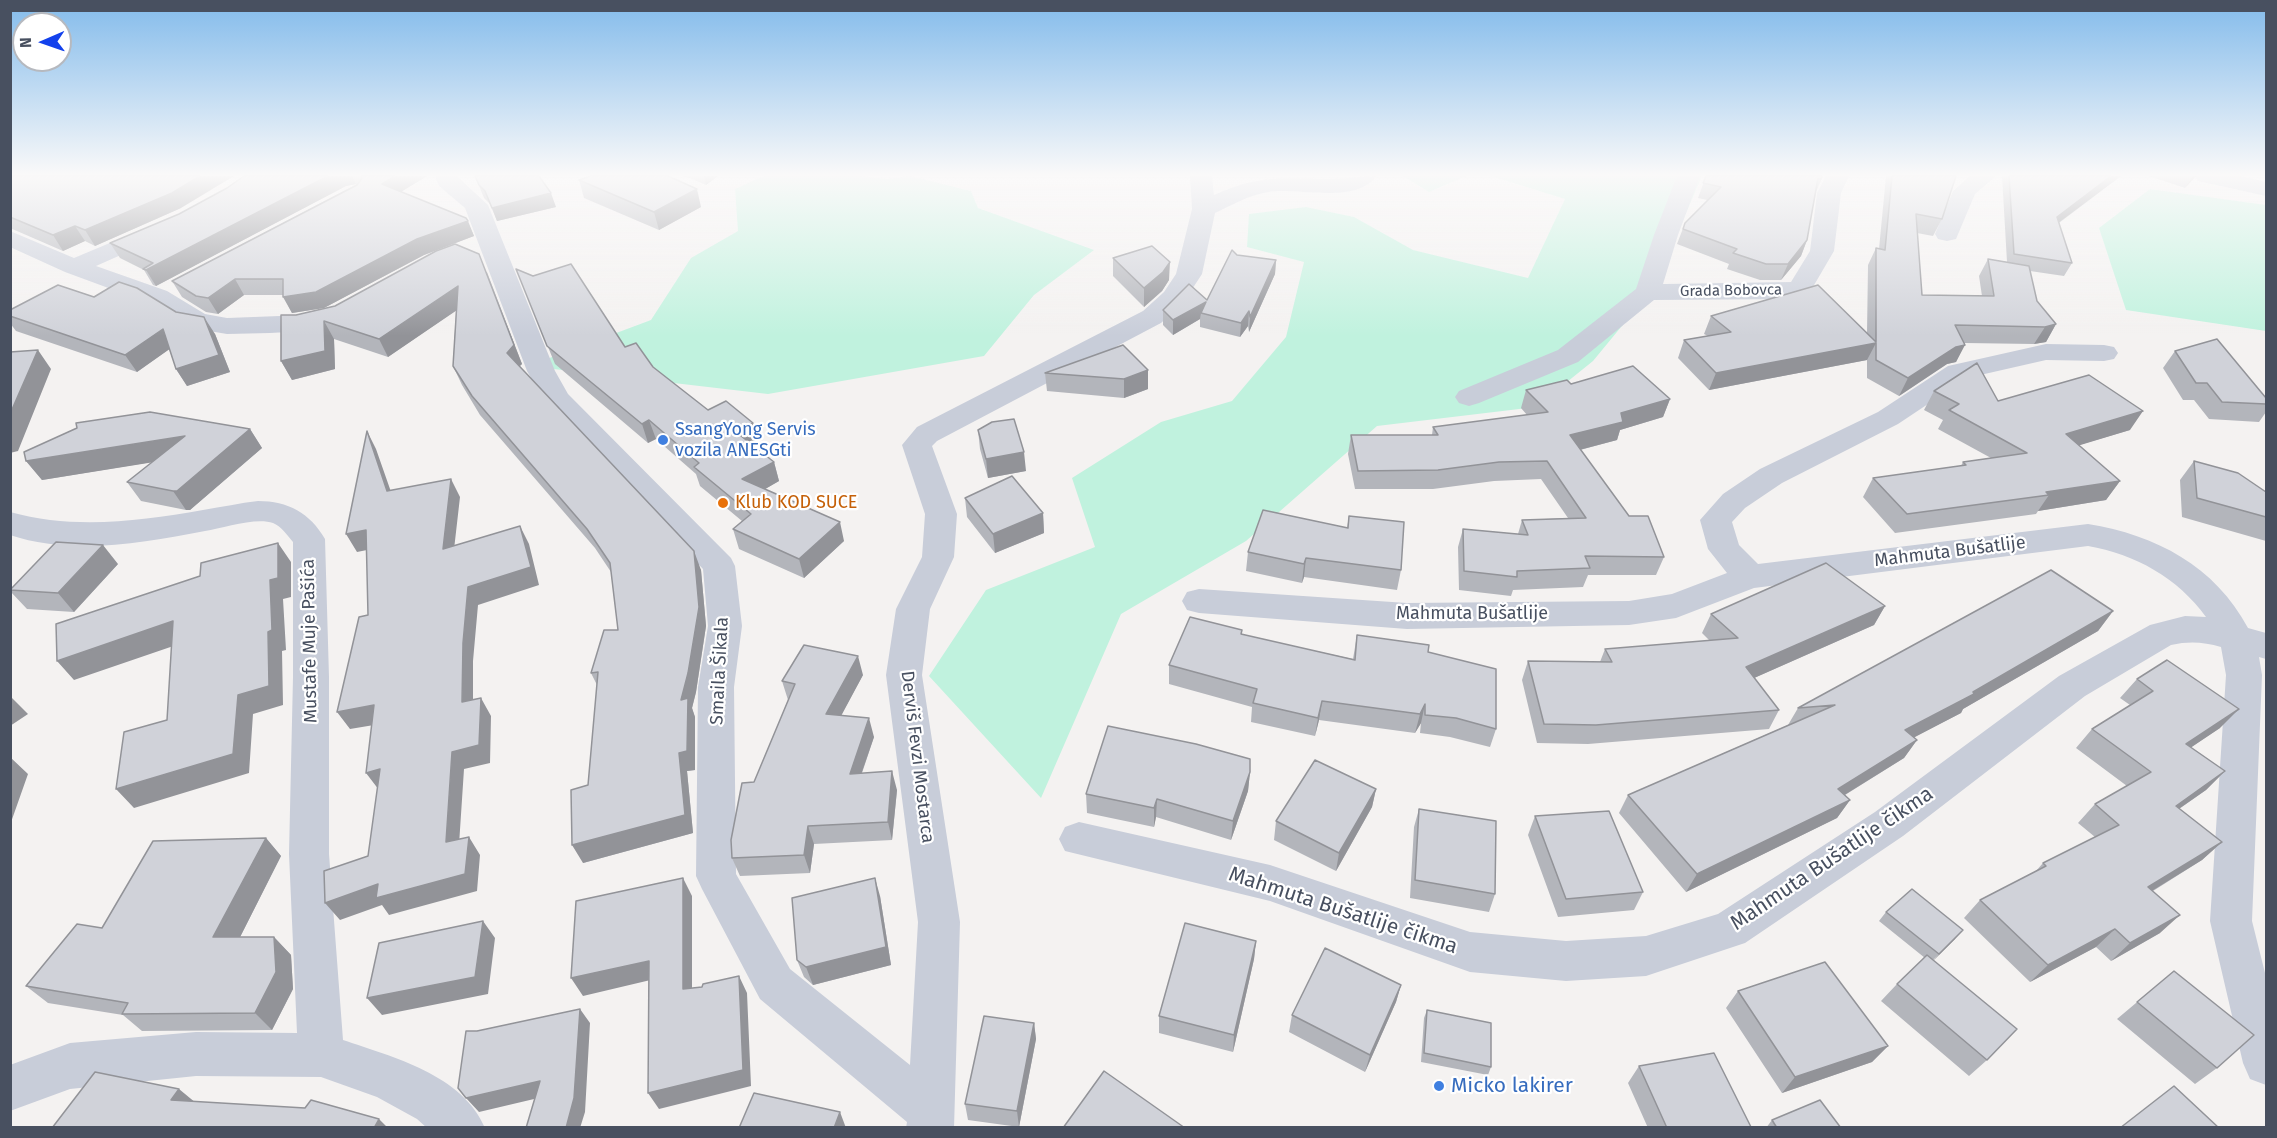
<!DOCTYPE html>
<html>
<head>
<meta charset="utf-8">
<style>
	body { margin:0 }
	#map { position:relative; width:2277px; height:1138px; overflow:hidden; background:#f4f2f1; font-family:"Fira Sans",sans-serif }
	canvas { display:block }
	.frame { position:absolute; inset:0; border:12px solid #485060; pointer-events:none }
	.north { position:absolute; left:12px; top:12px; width:60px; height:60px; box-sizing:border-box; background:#fff; border:2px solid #b6b9bf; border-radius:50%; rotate:268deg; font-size:16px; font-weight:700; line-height:24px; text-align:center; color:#485060 }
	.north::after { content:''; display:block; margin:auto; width:21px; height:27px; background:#1341ec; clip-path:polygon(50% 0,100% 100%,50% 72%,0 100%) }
</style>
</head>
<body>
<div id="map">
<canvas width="2277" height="1138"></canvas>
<div class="frame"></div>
<div class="north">N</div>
</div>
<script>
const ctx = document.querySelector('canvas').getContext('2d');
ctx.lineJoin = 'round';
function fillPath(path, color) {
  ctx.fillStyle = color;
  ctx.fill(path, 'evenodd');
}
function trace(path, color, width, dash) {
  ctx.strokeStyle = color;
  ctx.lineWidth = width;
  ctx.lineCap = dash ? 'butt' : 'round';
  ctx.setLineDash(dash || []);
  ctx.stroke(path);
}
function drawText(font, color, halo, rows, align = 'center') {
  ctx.font = font + ' "Fira Sans",sans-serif';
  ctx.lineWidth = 4.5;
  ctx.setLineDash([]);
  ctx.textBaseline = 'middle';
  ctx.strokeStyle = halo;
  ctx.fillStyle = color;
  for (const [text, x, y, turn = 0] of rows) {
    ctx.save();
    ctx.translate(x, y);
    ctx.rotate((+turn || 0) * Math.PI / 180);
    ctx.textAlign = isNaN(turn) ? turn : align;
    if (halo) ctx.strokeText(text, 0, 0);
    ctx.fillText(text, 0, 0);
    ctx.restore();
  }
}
const green = new Path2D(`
	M764 176H860L887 179 910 176 971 191 978 208 1094 250 1034 295 984 356 768 394 528 366 651 320 691 258 738 231 735 189Z
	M1403 176H1466L1429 192Z
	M1491 176H1702L1654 287 1593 361 1536 407 1377 426 1246 541 1121 614 1041 798 929 676 986 590 1095 547 1072 478 1161 422 1232 401 1286 337 1304 262 1247 247 1249 214 1306 207 1354 217 1413 250 1528 278 1565 199Z
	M2150 189 2266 205V331L2126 310 2099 228Z`);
const minor = new Path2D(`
	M435 176H457L488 205 555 371 568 394 731 558 735 566 742 626 734 687 736 874 790 969 910 1065 918 922 886 675 896 609 922 557 925 514 902 445 917 427 1143 311 1164 292 1176 274 1192 209 1190 176H1212L1214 195C1260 174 1281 179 1329 179 1345 179 1360 176 1376 176 1357 205 1297 187 1268 192 1249 195 1232 205 1215 213L1202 274 1183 303 1161 323 937 441 932 446 957 514 954 557 930 609 922 675 960 922 954 1128H906L907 1122 760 999 702 889 696 876 698 687 708 626 703 569 547 405 527 371 465 208 439 186Z
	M1677 176H1700L1678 235 1663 284 1791 282 1810 251 1817 193 1826 176H1849L1841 193 1834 251 1810 292 1793 299 1654 300 1578 362 1479 403 1469 406 1459 403 1455 397 1459 391 1558 350 1636 289 1654 235Z
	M1970 176H1996L1975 194 1956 239 1947 241 1938 239 1935 234 1953 191Z
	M2195 176H2240L2266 182V196L2198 181Z
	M155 224 164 226 167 231 164 236 96 266 167 291 205 314 227 318 306 315 326 310 335 312 339 318 335 324 306 331 270 333 227 334 197 329 188 327 149 303 65 272 10 247V231L74 258Z
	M2046 344 2104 345 2114 347 2118 353 2114 359 2104 361 2046 360 1967 378 1898 424 1782 483 1745 508 1732 522 1739 545 1758 564 2088 524C2156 535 2215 566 2248 628L2266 633V659L2259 657 2262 675 2252 921 2266 977V1085L2250 1079 2243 1063 2210 921 2226 675 2221 647C2204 642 2189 641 2171 645L2085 696 1903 836 1745 943 1646 976 1566 981 1470 972 1270 901 1065 851 1059 839 1065 827 1079 822 1270 865 1470 932 1566 941 1646 936 1718 914 1875 812 2059 676 2150 625 2185 616 2206 617C2178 578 2135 554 2088 546L1754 588 1676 618 1629 625 1407 629 1199 613 1187 610 1182 601 1187 592 1199 589 1407 603 1629 601 1672 594 1727 573 1708 549 1700 520 1723 494 1760 469 1878 412 1948 366Z
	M258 501C288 501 310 513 325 539L329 677V854L343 1040C393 1057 463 1075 485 1128H427L417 1119 377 1097 321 1077 196 1076 70 1089 10 1111V1065L70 1043 196 1032 297 1033 289 854 293 677V542C287 535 281 526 273 523 256 517 223 528 205 531 142 543 73 556 10 535V512C75 530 139 521 203 510 222 507 240 503 258 501Z`);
const wall = new Path2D(`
	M10 176 181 208 95 246 85 241 63 251 10 228Z
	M244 176H427L401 192 466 218 474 236 424 255 324 308 292 313 283 295H244L218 314 206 312 182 297 172 281 357 184 346 186 156 286 153 285 144 270 120 258 110 243 179 214 227 188Z
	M475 176 556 207 497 221 490 204 484 198Z
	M681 176H718L706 185 690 178Z
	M1706 176H1823L1816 192 1807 240 1801 256 1781 280H1760L1727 269 1729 264 1677 244 1685 223 1707 200 1698 198Z
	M1886 176H1956L1942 219 1933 236 1917 233 1922 295 1982 296 1979 276 1988 259 2007 262 2002 176H2121L2059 223 2072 263 2064 276 2030 271 2037 301 2056 324 2046 342 2034 344 1965 343 1956 362 1947 364 1899 396 1867 378V360L1709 390 1678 358 1684 340 1708 336 1704 334 1711 316 1867 333 1868 265 1876 248 1879 249Z
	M2149 176H2196L2185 188Z
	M579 180 701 207 659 230 584 198Z
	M1237 255 1276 260 1275 274 1249 332 1248 326 1240 337 1200 327V319L1173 335 1163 325V310L1207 300Z
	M1113 258 1169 280 1162 291 1144 307 1113 276Z
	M516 269 653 367 708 410 758 442 752 445 774 462 779 481 765 489 844 541 804 578 739 549 733 529 742 521 700 486 696 474 656 439 648 443 555 364Z
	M487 272 522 364 519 366 701 570 706 626 696 692 692 708 695 717V770L687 771 693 833 583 863 588 785 597 685 591 673 618 630 611 572 595 548 480 415 462 385 453 366 456 310 388 357 334 339 335 369 292 380 281 361 296 315Z
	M94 297 176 312 215 334 230 372 187 386 176 369 169 349 137 372 16 331 10 323V310Z
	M2175 351 2266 398V412L2259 422 2209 419 2194 400H2183L2163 368Z
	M1148 370V389L1124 398 1047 391 1045 373Z
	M1571 384 1670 399 1663 417 1620 430 1617 440 1580 450 1629 516 1664 557 1656 575H1588L1583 587 1513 590 1511 596 1459 590 1458 547 1463 529 1518 534 1522 520 1568 518 1541 479 1494 481 1433 489H1355L1348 454 1351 435H1432L1433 427 1527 415 1521 408 1526 390Z
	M1934 391 1998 401 2130 430 2079 445 2120 481 2106 500 2038 511 2036 514 1895 533 1863 497 1873 478 1961 466 1963 462 1991 458 1938 429 1943 420 1924 410Z
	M250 429 262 448 190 510H186L141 501 127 482 152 462 42 480 26 461Z
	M978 430 1026 471 988 478 980 449Z
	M2194 461 2266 492V541L2182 517 2180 480Z
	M965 498 1043 513 1044 533 995 553 967 517Z
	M1349 516 1401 570 1397 590 1304 577 1302 583 1246 571 1248 552 1347 528Z
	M118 564 74 612 27 609 10 591V590Z
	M1885 606 1874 625 1754 678 1779 710 1769 729 1588 744 1537 743 1522 680 1528 661 1600 662 1605 649 1710 641 1702 633 1711 614Z
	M2113 611 2098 631 1963 709 1961 713 1914 737 1917 740 1904 758 1845 795 1850 800 1837 818 1686 892 1619 813 1628 795 1788 725 1798 708Z
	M1242 635 1353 659 1357 635 1428 652 1496 729 1490 747 1450 737 1420 733 1421 723 1415 733 1319 720 1315 736 1251 722 1252 707 1169 684V665Z
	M863 675 841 715 874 737 862 773 897 790 892 840 814 844 810 873 740 876 732 858 754 782 788 700 782 681Z
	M2137 679 2220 728 2191 747 2225 771 2206 790 2179 809 2222 842 2202 860 2153 891 2160 933 2111 961 2096 947 2030 982 1964 918 1980 900 2036 871 2043 863 2095 837 2078 823 2095 804 2127 786 2076 748 2092 729 2130 705 2120 698Z
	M1250 772 1248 791 1231 840 1156 817 1154 827 1087 813 1086 794Z
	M1376 789 1372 807 1336 871 1274 840 1276 821Z
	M1419 809 1495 894 1489 912 1410 898 1414 827Z
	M1535 816 1643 892 1634 910 1558 917 1528 835Z
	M266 838 281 856 240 937H274L291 955 293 989 272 1030 142 1031 123 1015 48 1003 26 986 102 928Z
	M880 896 891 965 813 985 804 977 797 960Z
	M1886 912 1955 939 1933 960 1987 1060 1969 1076 1881 1001 1897 984 1925 958 1879 921Z
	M1256 941 1254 959 1233 1052 1159 1033V1016Z
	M2174 971 2217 1068 2195 1084 2117 1019Z
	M1401 985 1396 1002 1365 1072 1289 1032 1292 1015Z
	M1738 991 1888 1046 1872 1062 1782 1093 1726 1008Z
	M1427 1010 1491 1067 1488 1075 1421 1062 1424 1018Z
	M1034 1023 1036 1039 1019 1127 968 1120 965 1104Z
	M1639 1066 1751 1127 1750 1128H1648L1628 1083Z
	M1772 1120 1841 1128H1766Z`);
const shadedWall = new Path2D(`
	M200 176H234L181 208 95 246 85 230Z
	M328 176H352L356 184 346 186 156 286 146 270Z
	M395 176H427L389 199 382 184Z
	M704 176H718L706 185Z
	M2111 176H2121L2050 229 2057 217Z
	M2193 176H2196L2185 188Z
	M697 189 701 207 659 230 654 212Z
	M551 193 556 207 497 221 492 208Z
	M468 221 474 236 424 255 324 308 292 313 283 297 417 239Z
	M75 226 85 241 63 251 53 235Z
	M1807 240 1801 256 1781 280 1788 264Z
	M479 254 522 364 514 372 507 353Z
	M1276 260 1275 274 1249 332 1250 317Z
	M1170 262 1169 280 1162 291 1144 307V288Z
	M235 279 244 295 218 314 208 298Z
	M458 286 466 304 388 357 379 339Z
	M1206 302 1201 313 1200 319 1173 335V320Z
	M1249 311 1248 326 1240 337 1241 323Z
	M204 317 215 334 230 372 187 386 176 369Z
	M324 321 334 339 335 369 292 380 281 361Z
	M2056 324 2046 342 2034 344 2045 327Z
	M163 329 174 346 137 372 125 355Z
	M1876 343 1867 360 1709 390 1716 373Z
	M1965 345 1956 362 1947 364 1899 396 1908 378 1956 347Z
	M38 350 51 369 18 451 10 453V414Z
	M1148 370V389L1124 398V379Z
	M1670 399 1663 417 1620 430 1617 440 1564 454 1570 435 1621 413Z
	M2143 411 2130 430 2054 453 2066 434Z
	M649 420 656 439 648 443 642 424Z
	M753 423 758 442 741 451 736 432Z
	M250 429 262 448 190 510H186L173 491Z
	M367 431 376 449 397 509 387 491Z
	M185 436 198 455 42 480 26 461Z
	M1024 452 1026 471 988 478 986 459Z
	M774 462 779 481 748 499 742 479Z
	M451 479 460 497 452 567 443 549Z
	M2120 481 2106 500 2038 511 2049 495 2046 492Z
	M1043 513 1044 533 995 553 993 534Z
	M840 522 844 541 804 578 799 559Z
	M520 526 529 544 539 585 478 605 473 661V720L462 702 463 643 468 587Z
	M366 530 377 548 357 552 346 534Z
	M278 543 291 562V597L283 599 286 650 282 651 283 705 253 714 249 773 134 808 116 789 238 695 268 632 270 580Z
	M103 545 118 564 74 612 58 593Z
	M694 551 701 570 706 626 696 692 692 708 695 717V770L687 771 693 833 583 863 572 845 679 753 681 700Z
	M1306 558 1304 577 1302 583 1304 564Z
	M1885 606 1874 625 1736 686 1746 667Z
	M2113 611 2098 631 1963 709 1961 713 1892 749 1905 730 1973 692Z
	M173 621 188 641 74 680 57 661Z
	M858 656 863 675 832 733 826 714Z
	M10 696 28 714 10 726Z
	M481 698 491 716 490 763 464 769 458 860 446 842 452 752Z
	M1322 701 1319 720 1315 736 1318 718Z
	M1425 704 1421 723 1415 733 1420 714Z
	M374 705 386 723 350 729 337 712Z
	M2239 709 2220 728 2168 763 2186 744Z
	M869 718 874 737 855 792 850 774Z
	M1917 740 1904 758 1825 807 1838 789Z
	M10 757 28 774 10 825Z
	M380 769 379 790 366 773Z
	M892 771 897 790 892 840 888 822Z
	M2225 771 2206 790 2157 824 2176 806Z
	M1250 772 1248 791 1231 840 1233 821Z
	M1376 789 1372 807 1336 871 1339 853Z
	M1157 799 1156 817 1154 827V808Z
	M1850 800 1837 818 1686 892 1697 874Z
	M808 826 814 844 810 873 804 855Z
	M469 837 480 855 477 891 389 915 382 905 340 920 325 903 378 884Z
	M266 838 281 856 231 955 213 937Z
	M2222 842 2202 860 2129 905 2148 887Z
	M683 878 692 896V1006L683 989Z
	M875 878 880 896 891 965 813 985 806 967Z
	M2180 915 2160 933 2111 961 2130 943Z
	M483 921 495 938 488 994 382 1015 367 998Z
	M2115 929 2096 947 2030 982 2048 965Z
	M1963 930 1955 939 1931 963 1939 954Z
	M274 937 291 955 293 989 272 1030 255 1013Z
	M1256 941 1254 959 1233 1052 1234 1035Z
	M649 961 659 978 583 996 571 978Z
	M739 976 747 993 751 1086 659 1109 648 1093Z
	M1401 985 1396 1002 1365 1072 1370 1055Z
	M580 1009 590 1023 585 1112 580 1128H566Z
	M1034 1023 1036 1039 1019 1127 1017 1111Z
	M1888 1046 1872 1062 1782 1093 1795 1077Z
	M540 1081 551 1095 479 1112 466 1098Z
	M179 1089 202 1108 171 1100Z
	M840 1112 846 1128H834Z
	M379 1119 388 1128H374Z`);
const building = new Path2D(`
	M10 176H200L172 193 85 230 75 226 53 235 10 217Z
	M244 176H328L146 270 143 269 153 263 110 243 179 214 227 188Z
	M361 176H395L382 184 466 218 468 221 417 239 316 292 283 297V279H235L208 298 196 296 172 281 357 185 362 178Z
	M475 176H539L551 193 492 208 485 191 479 185Z
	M591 176H668L697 189 654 212 579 180Z
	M1706 176H1822L1821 179 1818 178 1807 240 1788 264H1766L1733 253 1737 249 1683 229 1685 223 1721 187 1703 183Z
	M1892 176H1956L1942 219 1916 214 1922 295 1994 296 1988 259 2029 266 2037 301 2056 324 2045 327 1955 325 1965 345 1956 347 1908 378 1876 360V343L1716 373 1684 340 1731 332 1711 316 1818 285 1876 342V248L1885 250Z
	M2009 176H2111L2057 217 2072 263 2014 254Z
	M455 244 479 254 514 345 507 353 694 551 699 607 688 673 681 700 688 698 687 751 679 753 685 815 572 845 571 790 588 785 598 672 591 673 604 630H618L610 563 587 529 472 396 453 366 458 286 379 339 324 321 325 351 281 361V315H296L335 306 436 251Z
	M1152 246 1170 262 1163 272 1144 288 1113 258Z
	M1232 250 1237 255 1276 260 1250 317 1249 311 1241 323 1201 313 1206 302 1173 320 1163 310 1189 284 1207 300Z
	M571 264 625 347 636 343 653 367 708 410 726 401 753 423 736 432 774 462 742 479 840 522 799 559 733 529 751 514 694 467 699 463 649 420 642 424 547 346 516 269 533 276Z
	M119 282 137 288 176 312 204 317 219 355 176 369 163 329 125 355 10 316V310L58 285 94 297Z
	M2217 339 2266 398V404L2222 402 2207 383H2196L2175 351Z
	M1123 345 1148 370 1124 379 1045 373Z
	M38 350 10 414V352Z
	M1977 363 1998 401 2089 375 2143 411 2066 434 2120 481 2046 492 2049 495 1907 514 1873 478 1966 465 1963 462 2027 453 1949 410 1959 404 1934 391Z
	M1633 366 1670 399 1621 413 1623 422 1570 435 1629 516H1648L1664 557 1585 556 1590 568 1517 571V577L1464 571 1463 529 1528 535 1522 520 1586 518 1547 461 1499 462 1438 470 1358 471 1351 435H1438L1433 427 1548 412 1526 390 1567 380 1571 384Z
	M150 412 250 429 177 491H173L127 482 185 436 26 461 24 452 77 428 76 423Z
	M1014 419 1024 452 986 459 978 430 992 422Z
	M367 431 387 491 451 479 443 549 520 526 531 567 468 587 463 643 462 702 481 698 479 745 452 752 446 842 469 837 465 874 376 898 378 884 325 903 324 871 368 856 380 769 366 773 374 705 337 712 359 617 368 615 366 530 346 534Z
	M2194 461 2238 473 2266 492V517L2197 498Z
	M1012 476 1043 513 993 534 965 498Z
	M1263 510 1348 528 1349 516 1404 522 1401 570 1306 558 1304 564 1248 552Z
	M56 542 103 545 58 593 10 590Z
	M278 543V578L270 580 272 630 268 632 269 686 238 695 233 754 116 789 124 732 167 720 173 621 57 661 56 624 200 576 201 563Z
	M1826 563 1885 606 1746 667 1779 710 1596 725 1544 724 1528 661 1612 662 1605 649 1738 638 1711 614Z
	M2051 570 2113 611 1973 692 1974 694 1905 730 1917 740 1838 789 1850 800 1697 874 1628 795 1835 705 1798 708Z
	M1190 617 1242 630 1241 634 1355 660 1357 635 1429 645 1428 652 1496 669V729L1456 718 1425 715V704L1420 714 1322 701 1318 718 1253 703 1257 689 1169 665Z
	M804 645 858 656 826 714 869 718 850 774 892 771 888 822 808 826 804 855 732 858 731 840 742 783 754 782 795 684 782 681Z
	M2167 660 2239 709 2186 744 2225 771 2176 806 2222 842 2148 887 2180 915 2130 943 2115 929 2048 965 1980 900 2046 866 2043 863 2119 825 2095 804 2151 772 2092 729 2153 691 2137 679Z
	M1108 726 1196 744 1250 759V772L1233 821 1157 799 1154 808 1086 794Z
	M1315 760 1376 789 1339 853 1276 821Z
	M1419 809 1496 821 1495 894 1415 880Z
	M1609 811 1643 892 1566 899 1535 816Z
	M266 838 213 937H274L276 972 255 1013 122 1014 128 1003 26 986 77 924 102 928 153 841Z
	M683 878V989L702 987 703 984 739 976 743 1070 648 1093 649 961 571 978 576 901Z
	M875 878 886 947 806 967 797 960 792 898Z
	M1912 889 1963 930 1939 954 1886 912Z
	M483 921 475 977 367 998 379 943Z
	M1185 923 1256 941 1234 1035 1159 1016Z
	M1325 948 1401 985 1370 1055 1292 1015Z
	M1927 955 2017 1029 1987 1060 1897 984Z
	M1825 962 1888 1046 1795 1077 1738 991Z
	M2174 971 2254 1035 2217 1068 2137 1002Z
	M580 1009 574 1098 566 1128H526L540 1081 466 1098 458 1088 466 1031H477Z
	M1427 1010 1491 1023V1067L1424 1053Z
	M984 1016 1034 1023 1017 1111 965 1104Z
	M1714 1053 1751 1127 1746 1128H1667L1639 1066Z
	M1104 1071 1185 1128H1063Z
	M95 1072 179 1089 171 1100 305 1108 311 1100 379 1119 374 1128H52Z
	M2174 1086 2219 1128H2120Z
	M754 1093 840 1112 834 1128H739Z
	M1820 1100 1841 1128H1777L1772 1120Z`);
const markers = [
	[663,440,6,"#3f7fe0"],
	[723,503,6,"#e8710a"],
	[1439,1086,6,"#3f7fe0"]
];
const farStreetnames = [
	["Grada Bobovca",1731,291,-1]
];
const shopNames = [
	["SsangYong Servis",675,430],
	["vozila ANESGti",675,451]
];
const foodNames = [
	["Klub KOD SUCE",735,503]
];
const streetNames = [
	["Mahmuta Bušatlije",1950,552,-7],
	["Mahmuta Bušatlije",1472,614],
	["Mustafe Muje Pašića",310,641,-91],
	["Smaila Šikala",720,671,-87],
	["Derviš Fevzi Mostarca",917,757,83]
];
const nearStreetnames = [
	["Mahmuta Bušatlije čikma",1832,859,-34],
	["Mahmuta Bušatlije čikma",1343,911,18]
];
const nearShopnames = [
	["Micko lakirer",1451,1086]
];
fillPath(green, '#c0f2de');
fillPath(minor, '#c8cdd9');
fillPath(wall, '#b3b5bb');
fillPath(shadedWall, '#929398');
fillPath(building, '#d0d2d9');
trace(building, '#929398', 1.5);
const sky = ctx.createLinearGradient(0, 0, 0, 336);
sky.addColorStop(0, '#83bbeb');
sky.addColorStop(0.52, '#faf9f9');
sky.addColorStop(1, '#faf9f900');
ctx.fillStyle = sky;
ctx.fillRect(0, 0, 2277, 336);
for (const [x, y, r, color] of markers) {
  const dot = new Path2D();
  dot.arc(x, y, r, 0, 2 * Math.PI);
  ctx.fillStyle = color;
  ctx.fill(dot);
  trace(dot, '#fff', 2);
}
drawText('15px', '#485060', '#fff', farStreetnames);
drawText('18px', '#366cbe', '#fff', shopNames, 'left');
drawText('18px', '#c56008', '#fff', foodNames, 'left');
drawText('18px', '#485060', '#fff', streetNames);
drawText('21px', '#485060', '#fff', nearStreetnames);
drawText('21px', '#366cbe', '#fff', nearShopnames, 'left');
</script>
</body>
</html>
